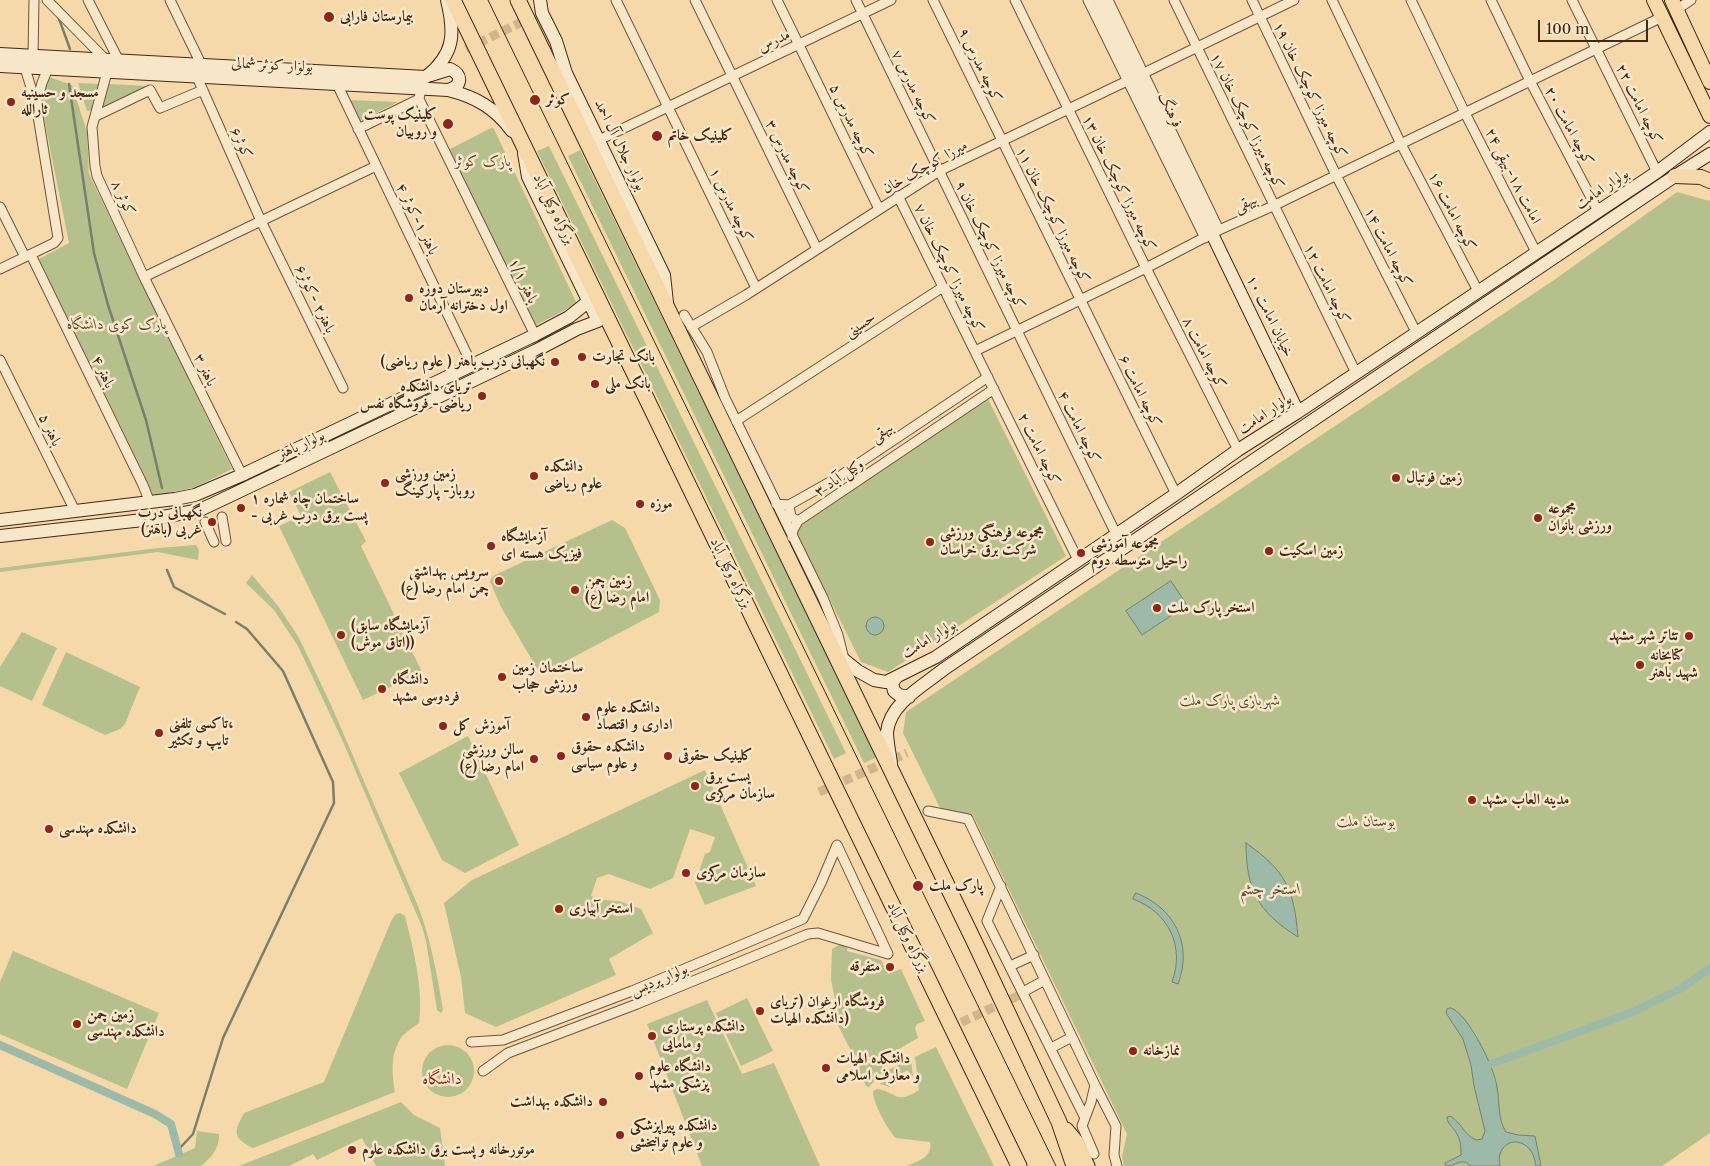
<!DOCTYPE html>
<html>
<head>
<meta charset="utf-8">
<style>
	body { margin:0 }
	#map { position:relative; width:1710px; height:1166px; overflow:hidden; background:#f5d9aa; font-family:"Libre Caslon Text",serif }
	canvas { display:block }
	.scale { position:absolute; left:1538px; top:20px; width:110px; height:22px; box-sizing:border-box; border:2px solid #422917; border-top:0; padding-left:6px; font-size:15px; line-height:18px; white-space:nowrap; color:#422917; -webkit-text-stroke:4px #f8e6c8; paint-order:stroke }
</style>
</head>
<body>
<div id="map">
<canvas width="1710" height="1166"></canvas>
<div class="scale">100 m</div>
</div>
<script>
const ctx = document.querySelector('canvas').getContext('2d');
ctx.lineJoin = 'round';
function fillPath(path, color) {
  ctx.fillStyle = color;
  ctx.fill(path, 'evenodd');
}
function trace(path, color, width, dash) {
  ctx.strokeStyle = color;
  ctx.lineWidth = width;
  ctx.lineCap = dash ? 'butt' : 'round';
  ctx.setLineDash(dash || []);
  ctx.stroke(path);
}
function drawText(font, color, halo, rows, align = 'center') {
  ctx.font = font + ' "Libre Caslon Text",Amiri,serif';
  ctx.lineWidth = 5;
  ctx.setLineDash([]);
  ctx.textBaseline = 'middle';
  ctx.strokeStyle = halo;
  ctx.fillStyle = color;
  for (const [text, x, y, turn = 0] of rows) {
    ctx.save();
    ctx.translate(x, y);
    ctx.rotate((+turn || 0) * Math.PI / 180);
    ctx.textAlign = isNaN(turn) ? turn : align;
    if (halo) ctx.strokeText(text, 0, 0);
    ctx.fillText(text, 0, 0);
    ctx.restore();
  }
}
const green = new Path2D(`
	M49 77 72 85 87 132 89 174 232 469 196 487 153 496 144 474 39 259 69 243 40 98Z
	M78 83 99 84 92 110 87 111Z
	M109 84 147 86 112 105 103 106Z
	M350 100 398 102 360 121Z
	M493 127 577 304 534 326 450 149Z
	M549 146 846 753 834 759 537 151Z
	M580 150 877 757 864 763 568 156Z
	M1677 192 1710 201V1133L1662 1166H1124L1122 1156 1127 1134 974 817 966 814 956 818 943 814 903 733 906 712 1554 280Z
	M988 399 1066 556 888 672 861 662 794 528Z
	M330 472 366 541 361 546 422 672 363 700 279 526 301 516 289 492Z
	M612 520 625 528 660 600 659 612 547 671 539 672 501 607 490 581 493 576Z
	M196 545 199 550 198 560 158 552 0 572V568L158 548Z
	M252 575 278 606 299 638 331 705 418 906C431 940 437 974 443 1010L441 1013 437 1010 426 941 422 927 344 744 298 646 274 610 246 583Z
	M22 632 57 648 32 701 0 686V667Z
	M66 652 140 687 125 724 120 729 105 735 42 705Z
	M468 736 519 845 465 873 442 860 399 773Z
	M705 770 756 886 705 905 695 883 705 854 710 852 715 837 690 829 673 878 650 889 609 874 597 878 591 896 603 900 619 901 641 909 653 933 609 959 616 975 496 1027 465 1013 461 977 444 903 472 880Z
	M400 913 405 916C413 948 424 990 419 1023 414 1027 405 1032 401 1038 390 1055 392 1073 395 1092L253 1148C232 1138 234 1131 244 1113L324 1082 392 919 396 914Z
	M841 944 848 946 847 951 881 960 888 974 901 969 925 1021 917 1024 915 1028 918 1038C900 1048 888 1058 867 1057 861 1056 856 1057 852 1053L833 1015 836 1006 831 979 832 949Z
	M13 951 159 1013 127 1089 0 1034V982Z
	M747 998 773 1051 741 1066 716 1013Z
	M707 1000 742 1074 774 1063 820 1166H702L647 1024Z
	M422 1071a26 26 0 1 1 52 0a26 26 0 1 1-52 0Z
	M936 1047 994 1166H907C918 1161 933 1157 930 1142L896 1138C888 1131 872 1101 873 1091L877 1089C899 1093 895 1105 919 1090L915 1057Z
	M911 1059 913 1076H909L908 1070 889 1080 890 1087 880 1084 888 1070Z
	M862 1063 880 1064 883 1066V1071L869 1087 866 1086 858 1069Z
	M401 1102 414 1115 440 1128 445 1166H376L362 1138 317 1160 313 1154 289 1166H239Z
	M197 1131 219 1134C220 1148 211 1158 201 1166H153L195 1148Z`);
const water = new Path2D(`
	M1171 581 1187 605 1142 635 1126 611Z
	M866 626a9 9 0 1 1 18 0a9 9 0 1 1-18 0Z
	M1246 843C1286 871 1294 889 1298 937 1258 912 1246 890 1246 843Z
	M1136 893C1175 908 1193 945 1178 984L1172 982C1185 947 1169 912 1133 899Z
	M1451 1008C1468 1013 1495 1069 1497 1087 1500 1102 1497 1118 1506 1132L1518 1135 1535 1136 1541 1166H1536C1535 1161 1534 1155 1531 1151 1518 1133 1495 1144 1500 1166H1471L1465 1162H1460L1450 1166 1445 1165V1163L1461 1155C1461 1147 1461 1141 1457 1134 1454 1128 1447 1124 1447 1117L1450 1116C1461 1122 1464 1135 1476 1140L1482 1139 1485 1131 1474 1086 1471 1065 1463 1039 1446 1013 1447 1009Z`);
const stream = new Path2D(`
	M58 16 70 49
	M69 84 94 253 108 305 146 420 162 488
	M167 570 174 587 225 614
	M178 1150 193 1134 223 1038 334 803 333 782 283 671 247 629 236 622`);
const canal = new Path2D(`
	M0 1045 155 1114 171 1124 179 1154
	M1491 1064 1630 1013 1680 989 1710 968`);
const streetTunnel = new Path2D(`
	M466 49 530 18
	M819 792 907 753
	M949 1028 1022 994`);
const street = new Path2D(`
	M47 0 106 60
	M88 0 119 61
	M170 0 202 66
	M616 0 756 288
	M695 0 817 249
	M777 0 879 209
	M856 0 1116 534
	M933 0 1176 494
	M1015 0 1146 268 1238 450
	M1088 0 1205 238
	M1108 0 1219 230
	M1174 0 1356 373
	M1252 0 1336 175 1416 332
	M1332 0 1401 144 1478 291
	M1411 0 1465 113 1536 252
	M1491 0 1530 81 1598 211
	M1572 0 1657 172
	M1676 10 1691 0
	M33 56 34 0
	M107 72 92 127 95 166 97 176 144 277 242 475
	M1144 73 1294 0
	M197 77 261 221 343 388
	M337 84 472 365
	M421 89 419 99 535 335
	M36 104 42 83 48 68
	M96 116 150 90 160 108 203 90
	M358 129 419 99
	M599 140 891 0
	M898 196 1078 560
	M0 207 25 257
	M31 255 143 485 150 503
	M0 269 54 243 58 238 36 104 25 68
	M144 277 376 166
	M684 315 707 352 725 398 823 598 838 635 845 663
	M691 327 746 295 939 171 1127 81
	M975 351 1146 268 1219 230 1273 206 1662 17
	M0 360 75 511
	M736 421 943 287
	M776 504 789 505 837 478 988 377
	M789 505 791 517 798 521
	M222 517 226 541
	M205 522 214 542
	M792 537 793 530 798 521 994 389
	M928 811 968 819 1095 1085 1091 1102 1082 1126 1094 1154
	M1001 886 987 921 1085 1118
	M1010 966 1034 955
	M1023 992 1045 980
	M471 1042 503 1040 632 991 803 919 821 883 837 845 888 954 818 933 808 934 637 1004 508 1053 483 1071
	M1051 1048 1072 1037
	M1095 1085 1116 1126 1114 1155 1117 1166`);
const secondary = new Path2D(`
	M540 0 542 13 556 41 566 73 664 275 667 303
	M1099 0 1298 412
	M0 54 426 77C455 54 455 33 447 0
	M0 66 448 90C476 97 495 108 512 131
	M431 75 450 69C463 75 462 86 448 90
	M0 520 175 499 195 495 242 475 535 335 569 317 589 301
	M0 536 152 519 200 510 535 351 577 329 598 321 528 177 524 153
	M838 655 858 671 874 680 886 682 936 657 1176 494 1238 450 1298 412 1657 172 1710 132
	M896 678 892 683 894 691 899 695 909 697
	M891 764C890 754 887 742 887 732 890 703 923 686 944 669L1675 176 1710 154`);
const primary = new Path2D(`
	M1654 0 1710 116
	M1672 0 1710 82
	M1675 176 1701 177 1710 181`);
const highway = new Path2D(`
	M453 0 1019 1166
	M518 0 974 941 1059 1122 1074 1166
	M1066 1130 1076 1142 1087 1166`);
const tram = new Path2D(`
	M488 0 1056 1166`);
const markers = [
	[329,17,6,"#8f2418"],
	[535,100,6,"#8f2418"],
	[11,102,5,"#8f2418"],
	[448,124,6,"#8f2418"],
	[657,136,6,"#8f2418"],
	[409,298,5,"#8f2418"],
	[582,357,5,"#8f2418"],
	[555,362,5,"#8f2418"],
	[595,384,5,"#8f2418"],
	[482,396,5,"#8f2418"],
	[534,476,5,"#8f2418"],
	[1396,478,5,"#8f2418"],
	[385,483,5,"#8f2418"],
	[640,504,5,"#8f2418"],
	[241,508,5,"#8f2418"],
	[1538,518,5,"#8f2418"],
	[212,522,5,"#8f2418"],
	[930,542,5,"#8f2418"],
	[491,546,5,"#8f2418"],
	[1269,551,5,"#8f2418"],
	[1081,553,5,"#8f2418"],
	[499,581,5,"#8f2418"],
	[575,590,5,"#8f2418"],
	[1157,608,5,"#8f2418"],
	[341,635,5,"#8f2418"],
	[1689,636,5,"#8f2418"],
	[1640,665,5,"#8f2418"],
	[502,677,5,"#8f2418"],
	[382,689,5,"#8f2418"],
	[586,717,5,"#8f2418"],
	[443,726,5,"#8f2418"],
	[159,733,5,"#8f2418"],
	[561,756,5,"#8f2418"],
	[668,756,5,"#8f2418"],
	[534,759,5,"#8f2418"],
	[695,786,5,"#8f2418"],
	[1472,800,5,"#8f2418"],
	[49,829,5,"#8f2418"],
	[686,873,5,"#8f2418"],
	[918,886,6,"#8f2418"],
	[559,909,5,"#8f2418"],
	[890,967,5,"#8f2418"],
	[760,1011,5,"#8f2418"],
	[77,1024,5,"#8f2418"],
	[652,1036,5,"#8f2418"],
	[1133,1051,5,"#8f2418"],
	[826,1068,5,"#8f2418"],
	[639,1076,5,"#8f2418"],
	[603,1102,5,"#8f2418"],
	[620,1135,5,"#8f2418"],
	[352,1150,5,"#8f2418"]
];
const poiNames = [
	["بیمارستان فارابی",340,17],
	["مسجد و حسینیه",21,93],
	["ثارالله",21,110],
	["کوثر",546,100],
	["کلینیک پوست",437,115,"right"],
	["و روبیان",437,132,"right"],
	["کلینیک خاتم",668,136],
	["دبیرستان دوره",419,289],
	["اول دخترانه آرمان",419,306],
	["بانک تجارت",592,357],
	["نگهبانی درب باهنر ( علوم ریاضی)",545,362,"right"],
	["بانک ملی",605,384],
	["تریای دانشکده",472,387,"right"],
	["ریاضی- فروشگاه نفس",472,404,"right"],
	["دانشکده",544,467],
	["علوم ریاضی",544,484],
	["زمین ورزشی",395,474],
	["روباز- پارکینگ",395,491],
	["زمین فوتبال",1406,478],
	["ساختمان چاه شماره ۱",251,499],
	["- پست برق درب غربی",251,516],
	["موزه",650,504],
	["مجموعه",1548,509],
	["ورزشی بانوان",1548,526],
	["نگهبانی درب",202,513,"right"],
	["غربی (باهنر)",202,530,"right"],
	["مجموعه فرهنگی ورزشی",940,533],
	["شرکت برق خراسان",940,550],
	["آزمایشگاه",501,537],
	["فیزیک هسته ای",501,554],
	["مجموعه آموزشی",1091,544],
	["راحیل متوسطه دوم",1091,561],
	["زمین اسکیت",1279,551],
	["سرویس بهداشتی",489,572,"right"],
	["چمن امام رضا (ع)",489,589,"right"],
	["زمین چمن",585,581],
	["امام رضا (ع)",585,598],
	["استخر پارک ملت",1167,608],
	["(آزمایشگاه سابق",351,626],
	["(اتاق موش))",351,643],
	["تئاتر شهر مشهد",1679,636,"right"],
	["کتابخانه",1650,656],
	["شهید باهنر",1650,673],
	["ساختمان زمین",512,668],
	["ورزشی حجاب",512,685],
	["دانشگاه",392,680],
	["فردوسی مشهد",392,697],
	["دانشکده علوم",596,708],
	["اداری و اقتصاد",596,725],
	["تاکسی تلفنی،",169,724],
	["تایپ و تکثیر",169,741],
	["آموزش کل",453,726],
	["دانشکده حقوق",571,747],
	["و علوم سیاسی",571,764],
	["سالن ورزشی",524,750,"right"],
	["امام رضا (ع)",524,767,"right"],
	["کلینیک حقوقی",678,756],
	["پست برق",705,777],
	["سازمان مرکزی",705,794],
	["مدينه العاب مشهد",1482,800],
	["دانشکده مهندسی",59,829],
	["سازمان مرکزی",696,873],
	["پارک ملت",929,886],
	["استخر آبیاری",569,909],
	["متفرقه",880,967,"right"],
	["فروشگاه ارغوان (تریای",770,1002],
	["دانشکده الهیات)",770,1019],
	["زمین چمن",87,1015],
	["دانشکده مهندسی",87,1032],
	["دانشکده پرستاری",662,1027],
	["و مامایی",662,1044],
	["نمازخانه",1143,1051],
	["دانشکده الهیات",836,1059],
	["و معارف اسلامی",836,1076],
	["دانشگاه علوم",649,1067],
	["پزشکی مشهد",649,1084],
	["دانشکده بهداشت",593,1102,"right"],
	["دانشکده پیراپزشکی",630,1126],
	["و علوم توانبخشی",630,1143],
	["موتورخانه و پست برق دانشکده علوم",362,1150]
];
const streetNames = [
	["مدرس",774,41,-26],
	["بولوار کوثر شمالی",272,65,3],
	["کوچه مدرس ۹",980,65,64],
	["کوچه مدرس ۷",913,87,64],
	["کوچه میرزا کوچک خان ۱۹",1310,90,64],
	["کوچه امامت ۲۲",1639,104,64],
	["فرهنگ",1170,110,64],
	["کوچه مدرس ۵",851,121,64],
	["کوچه میرزا کوچک خان ۱۷",1247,121,64],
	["کوچه امامت ۲۰",1569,126,62],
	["کوثر۶",241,143,65],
	["بولوار جلال آل احمد",620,145,64],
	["کوچه مدرس ۳",787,157,64],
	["میرزا کوچک خان",925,167,-29],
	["امامت ۱۸-بیهقی ۲۴",1513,176,63],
	["کوچه میرزا کوچک خان ۱۳",1119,183,64],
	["بولوار امامت",1602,189,-34],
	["کوثر ۸",123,198,65],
	["بیهقی",1246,203,-24],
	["کوچه مدرس ۱",731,205,64],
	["بزرگراه وکیل آباد",554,209,64],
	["کوچه امامت ۱۶",1452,211,63],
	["کوچه میرزا کوچک خان ۱۱",1053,215,64],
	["باهنر ۱-کوثر ۴",417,219,64],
	["کوچه میرزا کوچک خان ۹",990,245,64],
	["کوچه امامت ۱۴",1388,247,63],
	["کوچه میرزا کوچک خان ۷",949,268,64],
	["باهنر ۱/۱",523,281,64],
	["کوچه امامت ۱۲",1327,284,64],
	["باهنر۲ -کوثر۶",315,299,64],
	["خیابان امامت ۱۰",1270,316,64],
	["حسینی",860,325,-33],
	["کوچه امامت ۸",1204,353,63],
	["باهنر ۳",205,370,64],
	["باهنر ۴",103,372,64],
	["کوچه امامت ۶",1140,391,64],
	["بولوار امامت",1265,414,-33],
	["کوچه امامت ۴",1079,427,64],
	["باهنر ۵",50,430,64],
	["بیهقی",882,432,-34],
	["بولوار باهنر",301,445,-25],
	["کوچه امامت ۲",1039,449,64],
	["۳ وکیل آباد",839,478,-34],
	["بزرگراه وکیل آباد",731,573,64],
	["بولوار امامت",929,639,-31],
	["بزرگراه وکیل آباد",908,937,64],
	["بولوار پردیس",659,980,-23]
];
const parkNames = [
	["پارک کوثر",483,162],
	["پارک کوی دانشگاه",117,325],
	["شهربازی پارک ملت",1230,701],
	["بوستان ملت",1366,822]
];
const waterNames = [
	["استخر چشم",1270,889]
];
const neighbourhoodNames = [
	["دانشگاه",442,1079]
];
fillPath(green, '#b6c08d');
fillPath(water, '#9cbaa7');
trace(water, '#78806d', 1);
trace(stream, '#78806d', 2.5);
trace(canal, '#9cbaa7', 8);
trace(streetTunnel, '#d1b68d', 9, [9, 4.5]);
trace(street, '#6f553c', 11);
trace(secondary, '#422917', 14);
trace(primary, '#422917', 16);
trace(highway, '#422917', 17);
trace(street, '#f8e6c8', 9);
trace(secondary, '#f8e6c8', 12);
trace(primary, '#f5d9aa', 14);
trace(highway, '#f5d9aa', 15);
trace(tram, '#422917', 1);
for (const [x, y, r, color] of markers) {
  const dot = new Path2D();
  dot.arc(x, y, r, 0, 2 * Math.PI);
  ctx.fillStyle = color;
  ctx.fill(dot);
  trace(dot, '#f8e6c8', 2);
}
drawText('bold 15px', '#422917', '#f8e6c8', poiNames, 'left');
drawText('15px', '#422917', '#f8e6c8', streetNames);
drawText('italic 15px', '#59472f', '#f8e6c8', parkNames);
drawText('italic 16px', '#584d3b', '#f8e6c8', waterNames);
drawText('16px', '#7a1f14', '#f8e6c8', neighbourhoodNames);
</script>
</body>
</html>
